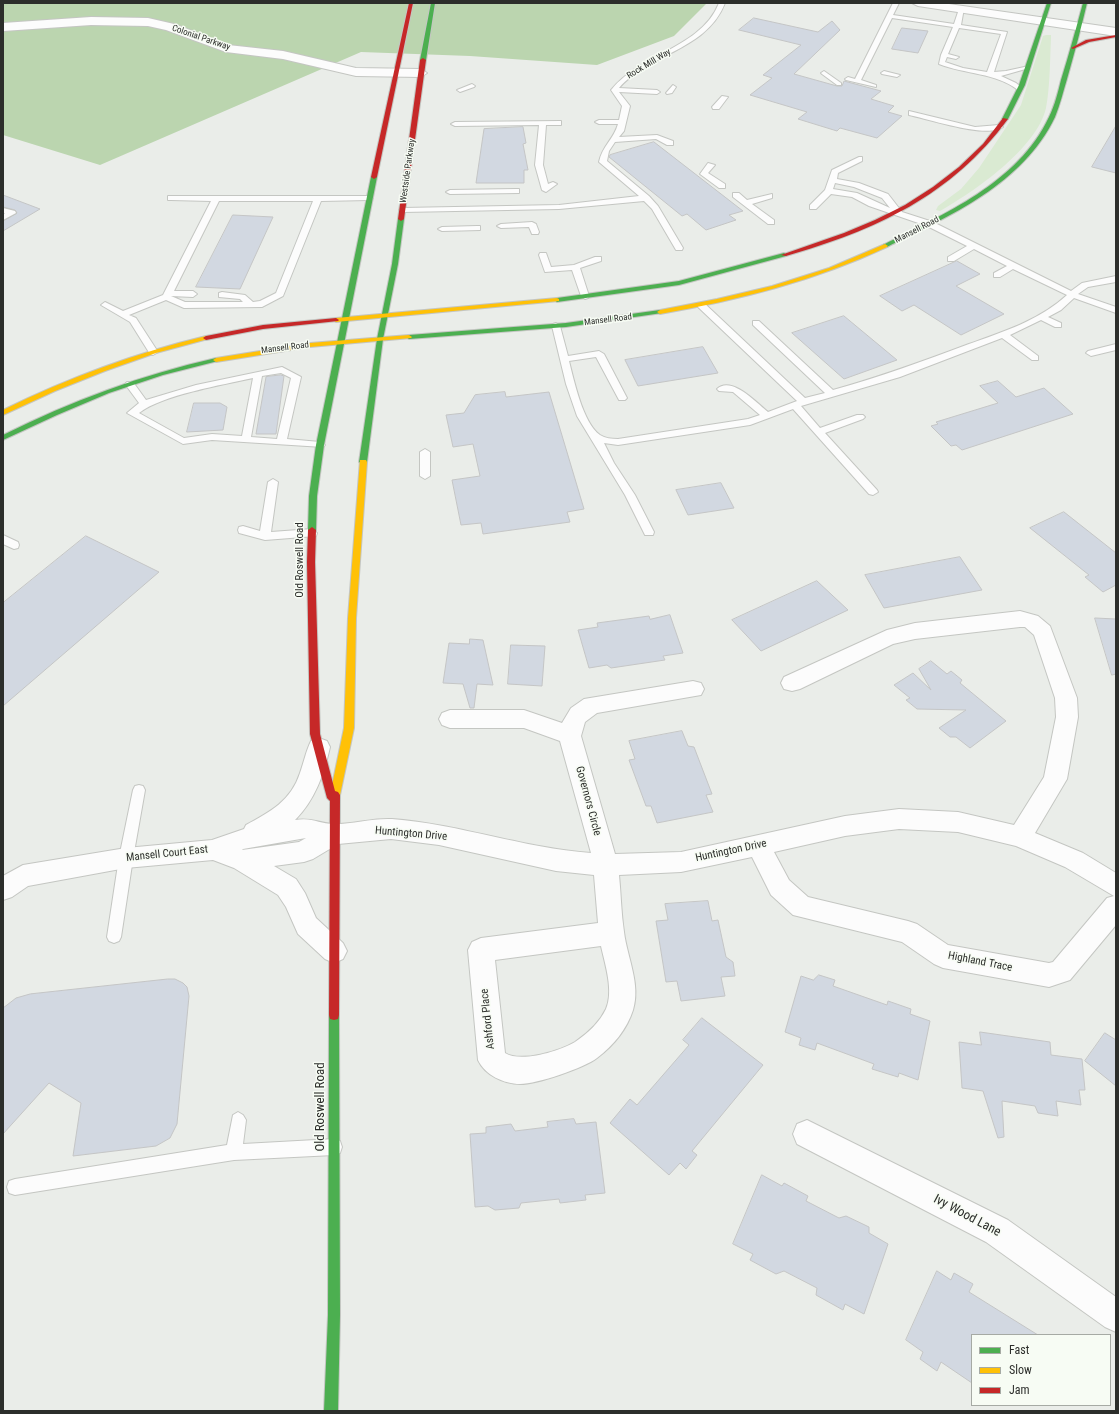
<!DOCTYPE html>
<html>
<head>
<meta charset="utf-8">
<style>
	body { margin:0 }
	#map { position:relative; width:1119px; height:1414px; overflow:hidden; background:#eaede9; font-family:"Roboto Condensed",sans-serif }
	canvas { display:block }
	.frame { position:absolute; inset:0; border:4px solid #2c2e2b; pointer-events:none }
	.legend { position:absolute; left:971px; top:1334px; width:140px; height:72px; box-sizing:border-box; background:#f7fcf4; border:1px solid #a6aaa4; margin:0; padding:5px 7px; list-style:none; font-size:12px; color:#2c2e2b }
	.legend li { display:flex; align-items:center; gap:8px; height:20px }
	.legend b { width:20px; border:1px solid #a6aaa4 }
</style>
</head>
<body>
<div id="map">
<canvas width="1119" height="1414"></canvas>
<div class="frame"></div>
<ul class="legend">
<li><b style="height:5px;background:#4caf50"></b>Fast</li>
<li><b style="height:5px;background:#ffc107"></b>Slow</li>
<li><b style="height:5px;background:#c62828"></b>Jam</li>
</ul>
</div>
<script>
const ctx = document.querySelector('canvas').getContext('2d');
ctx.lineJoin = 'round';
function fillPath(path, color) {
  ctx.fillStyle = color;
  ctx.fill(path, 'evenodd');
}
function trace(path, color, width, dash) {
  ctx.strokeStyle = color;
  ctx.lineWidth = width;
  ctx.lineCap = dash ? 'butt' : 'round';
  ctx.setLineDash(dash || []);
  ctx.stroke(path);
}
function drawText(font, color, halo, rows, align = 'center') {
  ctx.font = font + ' "Roboto Condensed",sans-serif';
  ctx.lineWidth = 3;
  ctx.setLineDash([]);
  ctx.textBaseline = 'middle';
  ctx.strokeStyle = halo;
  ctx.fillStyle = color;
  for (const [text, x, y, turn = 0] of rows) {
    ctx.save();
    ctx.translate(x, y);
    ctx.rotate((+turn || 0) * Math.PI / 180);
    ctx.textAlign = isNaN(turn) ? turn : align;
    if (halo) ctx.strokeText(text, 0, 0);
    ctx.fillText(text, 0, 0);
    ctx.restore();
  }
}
const green = new Path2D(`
	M1046 35H1051V38C1050 59 1050 88 1046 108 1037 148 974 192 940 211L936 210 938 206 961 189 979 168 1021 105 1043 36Z`);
const forest = new Path2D(`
	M3 3H707L674 36 597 65 470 56 361 52 100 165 3 135Z`);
const building = new Path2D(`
	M754 18 818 32 832 21 840 30 794 74 837 86H842L844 81 881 91 871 99 894 106 888 112 902 116 877 138 840 128 837 131 798 119 807 112 750 95 772 78 763 75 801 45 739 30Z
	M902 28 928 31 918 53 892 49Z
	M1116 126V173L1092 167Z
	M523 127 526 143 523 144 528 170H524V183H476L484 129Z
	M654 142 743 211 729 215 736 220 706 230 687 214 682 216 609 157 610 155Z
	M3 195 40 209 3 231V221L17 213 15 210 3 207Z
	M233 215 273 217 240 289 196 287Z
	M957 261 980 274 956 286 1004 314 961 335 914 305 902 311 880 296Z
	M844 316 897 360 844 379 792 333Z
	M703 347 718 373 638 386 625 360Z
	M281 375 284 376 276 434H256L266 377Z
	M998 381 1016 397 1044 388 1073 414 962 450 956 445 951 446 931 426 938 424 936 422 998 403 980 386Z
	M505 392 506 397 549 392 584 509 567 512 570 522 483 534 481 523 461 525 452 480 480 476 473 444 453 447 446 415 464 413 475 395Z
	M194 403H220L227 407 223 430 187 432Z
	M721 483 734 508 688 515 676 490Z
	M1064 512 1116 553V585L1103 592 1085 577 1089 575 1030 528Z
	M86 536 159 572 3 706V603Z
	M960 557 982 590 884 608 865 575Z
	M817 581 848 610 761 651 732 620Z
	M670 615 683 653 663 656 665 660 611 668 607 665 589 668 578 630 598 627 597 623 649 616 650 619Z
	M1095 618 1116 619V674L1112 675Z
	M470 639 483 640 493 685 477 684 474 708H470L463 684 443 683 449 643 469 644Z
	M511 645 545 646 542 686 508 684Z
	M931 661 947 674 951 671 962 680 960 683 1006 721 970 748 956 737H950L939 728 966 710 917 709 906 700 910 698 894 685 913 673 931 690 919 669Z
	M682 731 688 746 694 747 712 794 706 795 713 812 657 823 651 806H646L629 760 635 759 629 741Z
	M708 901 712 921 718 920 726 957 733 962 735 976 721 977 725 996 681 1001 677 981 666 982 656 921 668 920 665 904Z
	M819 975 835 980 833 986 887 1005 888 1001 911 1009 910 1014 930 1021 918 1080 899 1073 898 1077 872 1069 874 1064 817 1043 815 1050 799 1045 801 1038 785 1032 801 976 813 980Z
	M168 979H175L183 983 187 987 189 996 177 1124 170 1138 156 1146 73 1156 81 1103 49 1083 3 1134V1008L7 1005 16 998 30 994Z
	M702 1018 763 1065 692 1151 697 1155 686 1169 680 1163 669 1175 610 1123 630 1099 637 1105 689 1045 683 1040Z
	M980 1032 1050 1042 1051 1055 1082 1059 1085 1090H1079L1081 1105 1056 1101 1058 1116 1038 1113 1035 1106 1002 1101 1004 1137 998 1138 983 1091 962 1088 959 1042 981 1045Z
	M1105 1033 1116 1040V1086L1085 1061Z
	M574 1119 576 1124 596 1122 605 1193 585 1195 586 1200 560 1203 559 1199 521 1203 519 1208 495 1210 488 1206 475 1207 470 1134 486 1133V1127L511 1124 515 1131 548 1127 547 1122Z
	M762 1175 782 1186 784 1183 808 1196 806 1201 839 1218 846 1216 869 1227V1233L888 1244 864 1314 845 1304 843 1310 816 1295 817 1288 784 1271 776 1274 750 1260 753 1254 733 1244Z
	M937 1271 951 1280 954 1273 973 1284 969 1292 1038 1335H972V1383L941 1362 937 1371 920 1359 923 1352 906 1340Z`);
const lane = new Path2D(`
	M719 3H725C707 50 650 53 619 88L657 90 660 92 657 94 619 92 630 106 624 131 619 137 657 135 673 141V145H667L656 139 615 142 609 151 607 161 649 196 658 206 683 248 682 250H676L652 209 644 201 559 209 403 212 399 210 403 208 559 205 639 196 599 162C602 146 614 139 618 124H599L595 122 599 120H619L622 106 611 90 612 89C642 53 701 48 719 3Z
	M893 3H899L893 15 954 24 959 9 964 8 961 25 1007 32 994 72 1006 71 1029 66V68L1001 76 1016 83 1023 89 1018 90C997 73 964 74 939 64L941 55 953 27 892 18 861 80 876 85V87L846 80 845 79 848 77 855 79ZM959 28 1001 34 987 72 963 68 945 62 947 57 956 59 959 57 948 54Z
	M824 71 841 83V85H837L822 74 821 73Z
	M884 71 900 75 897 77 882 74 881 73Z
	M472 84 475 86 474 87 460 92 457 90Z
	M673 85 676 87 672 93 667 94 666 93Z
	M722 96 728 97 719 109H713L712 107Z
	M909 111 975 127 999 125 1003 127C988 139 928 119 909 115Z
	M561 121V125H546L543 165 548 184 553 182 557 184 546 192 542 190 535 165 539 125 455 126 451 124 455 122Z
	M859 157H862V161L838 173 837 179 859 183 888 194 902 212 933 222 1071 291 1082 283 1116 276V282L1088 287 1078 294 1116 307V313L1074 298 1061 310 1048 317 1061 323V327H1055L1041 320 1010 335 1038 356V360H1032L1002 338 900 377 801 406 820 428 857 415H863L865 417 863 419 825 433 877 490 878 492 873 495 869 494 793 409 750 425 618 445 604 443 614 463 635 495 654 532 653 535H645L625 495 577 416 566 384 552 326 553 324 556 323 560 326 568 356 599 351 604 354 627 398 625 400H619L596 357 569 361C574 381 583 423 600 435 605 438 612 439 618 439L748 419 760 415 733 392 719 391 717 389C731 375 757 403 768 412L797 401 698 307V303H704L805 398 825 393 753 325V321H759L833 390C880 377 924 361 969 344 1003 332 1040 320 1067 295L1013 269 1000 277H994V273L1007 266 974 249 954 261H948V257L967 246 927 226 869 206 852 197 831 194 816 209H810V205L825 190 832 170ZM835 183 854 187 882 198 890 208 857 193 833 189Z
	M708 163 715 165 708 173 725 184V188H719L700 174Z
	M516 189H519V193L450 194 446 192 450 190Z
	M733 193H739L747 200 772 194V198L752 204 774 220V224H768L733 197Z
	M168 196H369L373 198 369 200 321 201 283 296 262 307 184 308 166 300 129 315 136 318 158 352 153 355 150 354 130 322 101 305 105 302 123 311 163 295 211 201 171 200H168ZM219 201H313L276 293 260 301 253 302 245 295 222 292 219 293V297L240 299 243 302H185L171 296 193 297 197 294 193 291H174Z
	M3 208 15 211 16 213 3 220V215L5 213H3Z
	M532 222 536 224 539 232 538 234H532L529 227 501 228 497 226 501 224Z
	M477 226H480V230L442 231 438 229 442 227Z
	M540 253H546L551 267 574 265 595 257H601V261L580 268 589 296 588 298 585 299 581 296 572 270 545 272 539 255Z
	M1116 344V350L1091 356 1086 353 1088 351Z
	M282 367 301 377 287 439 320 442 325 445 323 447 212 440 183 444 127 413 139 403 125 384 127 382H133L146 400 196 385ZM281 373 291 378 277 439 251 437 262 376ZM253 378 242 436 212 434 184 438 139 413C162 395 222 385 253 378Z
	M425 449 430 452V476L425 479 420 476V452Z
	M273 479 278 482 271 532 312 529 317 533 316 536 265 540 239 533 238 530 239 527 243 526 260 531 268 482Z
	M3 535 18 542 19 545 18 548 14 549 3 544Z
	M139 785 143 786 145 790 133 858 121 937 119 941 114 943 109 941 107 937 119 858 133 790 135 786Z
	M238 1112 243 1115 246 1120 243 1144 334 1139 340 1141 342 1147 340 1153 334 1155 234 1160 15 1195 9 1193 7 1187 9 1181 15 1179 227 1145 233 1115Z`);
const street = new Path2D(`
	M912 3H942L1116 28V36L918 6Z
	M91 17 148 18 174 24 228 45 283 51 356 68 421 69 427 73 421 77 356 76 283 59 226 52 166 30 148 26 91 25 3 31V23Z
	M1020 611 1038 616 1050 626 1077 698 1078 717 1067 779 1035 833 1083 853 1116 873V925L1070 980 1049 987 943 968 934 964 902 942 793 915 771 895 752 857 681 872 619 875C621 894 621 913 624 932 627 957 641 984 633 1010 627 1029 613 1046 597 1058 584 1068 537 1084 520 1084 504 1084 485 1075 478 1060L468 950 472 942 481 938 598 923 594 875 556 871 439 845 391 839 338 844 313 859 304 862 274 866 296 879 305 893 316 918 343 943 347 951 343 959 334 963 325 959 298 934 286 907 278 895 234 868 213 860 126 868 28 886 12 897 3 900V876L23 865 126 848 212 840 244 829 246 825C270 812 291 801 300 773 304 762 306 751 311 741L319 738 327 741 330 747C324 774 315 800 295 820 313 817 319 824 334 824 354 824 373 818 392 819 459 824 523 848 591 853L560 741 524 728H450L442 725 439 719 442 713 450 710H524L562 723 571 708 584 699 693 681 701 683 704 689 701 695 597 713 585 722 581 736 615 854 681 852 845 816 899 809 958 812 1014 825 1044 777 1056 717 1055 698 1034 635 1025 627H1020L915 639 893 644 800 689 792 691 784 689 781 683 784 677 887 630 915 623ZM899 829 958 832 1016 846 1065 867 1114 896 1107 898 1053 962 1049 963 948 945 917 924 908 921 808 897 789 880 774 852 845 836ZM306 838 299 842 242 850 243 849ZM601 946C605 964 614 991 606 1009 600 1022 587 1034 575 1042 560 1051 521 1063 505 1053L495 960Z
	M807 1120 1008 1220 1116 1297V1332L1105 1327 986 1242 797 1144 793 1134 797 1124Z`);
const fast = new Path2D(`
	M431 3H435L426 60 423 62 420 60Z
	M1047 3H1051L1025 85 1008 119 1003 120 1002 119 1019 85Z
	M1083 3H1087C1081 29 1074 54 1067 79 1063 92 1060 105 1055 117 1023 184 950 216 887 247H883V245C944 214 1018 183 1049 117 1055 105 1058 92 1061 80 1069 54 1076 29 1083 3Z
	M374 175 377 177 324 445 317 496 316 530 312 533 308 530 309 496 316 445 371 177Z
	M401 217 404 219 398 264 383 339 367 462 363 464 359 462 377 339 392 264 398 219Z
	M784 253 787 255 786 256 679 285 557 302 554 300 557 298 679 281Z
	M660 310 662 311V313L566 327 409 339 406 337 409 335 566 323Z
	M216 358 219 360 218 361 163 375 109 393 57 415 3 440V435C71 401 141 375 216 358Z
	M334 1010 338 1011 339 1015 340 1315 338 1411H324L328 1315 329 1015 330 1011Z`);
const slow = new Path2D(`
	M885 244 888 246 887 247C814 281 739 300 660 314L657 312 660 310 717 299 772 286 829 268Z
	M557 298 559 299V301L336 322 333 320 336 318Z
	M409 335 412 337 411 338 310 347 216 362 213 360 216 358 310 343Z
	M206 336 208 337V339L156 353 105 371 55 391 3 415V410C68 378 135 353 206 336Z
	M360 460H366L367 462 356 618 354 728 340 795 338 798 335 799 332 798 330 795 344 728 348 618Z`);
const jam = new Path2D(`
	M409 3H413L377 177 374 179 371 177Z
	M1116 35V37L1089 42 1073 49 1071 48 1086 40Z
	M423 58 426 60 404 219 401 221 398 219 420 60Z
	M1003 118 1008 119C951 196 876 230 786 256L781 255 844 233 875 220 905 205 933 187 959 167 983 144Z
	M336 318 339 320 338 321 263 329 206 340 203 338 206 336 263 325Z
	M312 527 316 530 315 562 320 734 335 791 338 792 340 795 339 1015 338 1019 334 1020 330 1019 329 1015 330 801 327 798 310 734 307 562 308 530Z`);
const farStreetnames = [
	["Colonial Parkway",201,38,19],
	["Rock Mill Way",649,64,-31],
	["Westside Parkway",408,171,-82],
	["Mansell Road",917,230,-27],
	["Mansell Road",608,320,-7],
	["Mansell Road",285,348,-7]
];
const streetNames = [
	["Old Roswell Road",300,560,-90],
	["Governors Circle",588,801,75],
	["Huntington Drive",411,834,5],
	["Huntington Drive",731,851,-12],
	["Mansell Court East",167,854,-6],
	["Highland Trace",980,962,11],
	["Ashford Place",488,1019,-96]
];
const nearStreetnames = [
	["Old Roswell Road",321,1107,-90],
	["Ivy Wood Lane",967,1216,28]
];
fillPath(green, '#daead2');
fillPath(forest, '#bbd5af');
fillPath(building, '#d2d8e1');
trace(building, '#c4c5c5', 1);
trace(lane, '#c4c6c2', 2);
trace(street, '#c4c6c2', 2);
trace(fast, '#c4c6c2', 2);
trace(slow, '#c4c6c2', 2);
trace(jam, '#c4c6c2', 2);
fillPath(lane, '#fcfcfc');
fillPath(street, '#fcfcfc');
fillPath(fast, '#4caf50');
fillPath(slow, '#ffc107');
fillPath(jam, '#c62828');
drawText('9px', '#2c2e2b', '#f7fcf4', farStreetnames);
drawText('11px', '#2c2e2b', '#f7fcf4', streetNames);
drawText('13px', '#2c2e2b', '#f7fcf4', nearStreetnames);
</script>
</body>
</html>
